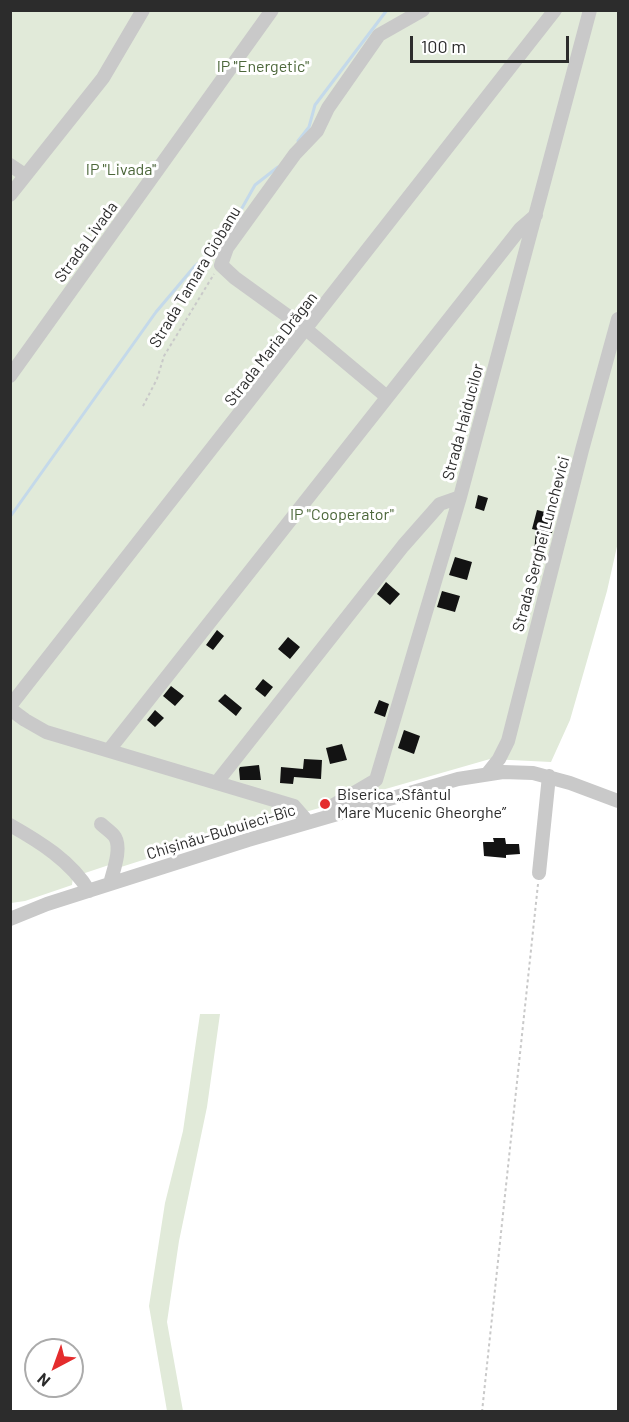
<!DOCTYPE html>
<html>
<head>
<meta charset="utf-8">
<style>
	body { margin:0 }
	#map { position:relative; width:629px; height:1422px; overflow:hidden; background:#fff; font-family:Barlow,sans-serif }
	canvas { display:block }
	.frame { position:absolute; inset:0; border:12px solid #2c2c2c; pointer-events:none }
	.north { position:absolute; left:24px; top:1338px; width:60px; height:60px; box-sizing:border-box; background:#fff; border:2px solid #ababab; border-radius:50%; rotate:221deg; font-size:16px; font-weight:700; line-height:24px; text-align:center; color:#2c2c2c }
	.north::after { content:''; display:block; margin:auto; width:21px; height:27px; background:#e42c2d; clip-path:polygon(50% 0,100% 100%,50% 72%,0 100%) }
	.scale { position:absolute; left:410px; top:36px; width:159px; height:27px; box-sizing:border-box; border:3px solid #2c2c2c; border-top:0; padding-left:8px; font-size:18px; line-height:21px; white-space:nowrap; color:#2c2c2c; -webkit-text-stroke:4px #fff; paint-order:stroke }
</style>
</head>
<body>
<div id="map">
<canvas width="629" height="1422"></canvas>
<div class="frame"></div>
<div class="north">N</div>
<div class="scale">100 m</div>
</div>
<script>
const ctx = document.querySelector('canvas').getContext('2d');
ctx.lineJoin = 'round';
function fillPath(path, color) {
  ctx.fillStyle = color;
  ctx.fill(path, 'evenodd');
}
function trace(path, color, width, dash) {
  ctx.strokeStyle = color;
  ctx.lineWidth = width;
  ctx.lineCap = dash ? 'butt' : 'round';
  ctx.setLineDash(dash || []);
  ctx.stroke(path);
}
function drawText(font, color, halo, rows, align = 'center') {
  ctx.font = font + ' Barlow,sans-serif';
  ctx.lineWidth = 6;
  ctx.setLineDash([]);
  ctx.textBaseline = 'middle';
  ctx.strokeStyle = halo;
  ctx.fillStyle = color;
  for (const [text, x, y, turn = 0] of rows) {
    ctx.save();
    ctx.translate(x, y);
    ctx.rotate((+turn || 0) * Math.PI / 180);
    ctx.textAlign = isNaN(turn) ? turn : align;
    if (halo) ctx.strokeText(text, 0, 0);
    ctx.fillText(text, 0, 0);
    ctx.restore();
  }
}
const green = new Path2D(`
	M11 11H618V542L607 591 570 720 551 762 490 759 187 846 121 867 109 865 73 877 72 885 25 901 11 903Z
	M200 1014H220L207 1107 179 1241 167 1322 183 1411H167L149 1306 165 1203 183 1131Z`);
const stream = new Path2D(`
	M298 141 309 127 315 105 387 10
	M10 517 156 312 194 267 216 248 233 224 255 185 278 167`);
const building = new Path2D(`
	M478 495 488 498 484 511 475 508Z
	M537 510 553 514 550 523 554 524 552 533H548L546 554 534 553 536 530 532 529Z
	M455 557 472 562 467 580 449 575Z
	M386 582 400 594 390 605 377 594Z
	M442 591 460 596 455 612 437 607Z
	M217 630 224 636 213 650 206 645Z
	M288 637 300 647 290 659 278 649Z
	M263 679 273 687 265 697 255 689Z
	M171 686 184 696 175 706 163 696Z
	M225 694 242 708 236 716 218 701Z
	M379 700 389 704 385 717 374 713Z
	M155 710 164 718 155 727 147 720Z
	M404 730 420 736 414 754 398 748Z
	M342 744 347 760 330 764 326 748Z
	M304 759 322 760 321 779 294 777 293 784 280 783 281 767 303 769Z
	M259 765 261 780H240L239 769 240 767Z
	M493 838H505L506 844H519L520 854 506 855V858L484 856 483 842H494Z`);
const path = new Path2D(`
	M143 406 157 379 164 356 214 274
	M482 1412 538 884`);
const minor = new Path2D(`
	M10 165 25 175
	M10 195 103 78 143 10
	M10 376 272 10
	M387 397 307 330 235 278 221 265 227 248 295 154 317 131 328 108 379 35 423 10
	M10 706 555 10
	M10 709 25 720 46 732 294 806 308 822
	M109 750 520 229 536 215
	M487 774 499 759 508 741 582 450 618 319
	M217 782 403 546 440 504 460 497
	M328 816 332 806 376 780 460 497 590 10
	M101 824C105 828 112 832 115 837 122 849 113 871 110 884
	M10 825C40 842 71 861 89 891
	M539 873 549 776
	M10 919 47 904 248 840 458 779 503 772 533 773 570 783 618 801`);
const markers = [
	[325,804,6,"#e42c2d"]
];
const parkNames = [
	["IP \"Energetic\"",263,67],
	["IP \"Livada\"",121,170],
	["IP \"Cooperator\"",342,515]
];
const streetNames = [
	["Strada Livada",86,242,-54],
	["Strada Tamara Ciobanu",195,277,-59],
	["Strada Maria Drăgan",271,349,-52],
	["Strada Haiducilor",463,422,-75],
	["Strada Serghei Lunchevici",541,544,-75],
	["Chișinău-Bubuieci-Bîc",221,832,-17]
];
const poiNames = [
	["Biserica „Sfântul",337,795],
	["Mare Mucenic Gheorghe”",337,813]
];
fillPath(green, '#e1ead9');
trace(stream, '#c4d9ea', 3);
fillPath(building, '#131313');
trace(path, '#c9c9c9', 2, [3, 3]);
trace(minor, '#c9c9c9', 14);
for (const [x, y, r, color] of markers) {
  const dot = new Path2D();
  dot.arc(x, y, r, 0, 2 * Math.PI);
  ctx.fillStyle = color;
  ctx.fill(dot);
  trace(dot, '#fff', 2);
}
drawText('16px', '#4c673a', '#fff', parkNames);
drawText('16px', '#2c2c2c', '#fff', streetNames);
drawText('16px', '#2c2c2c', '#fff', poiNames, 'left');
</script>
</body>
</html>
